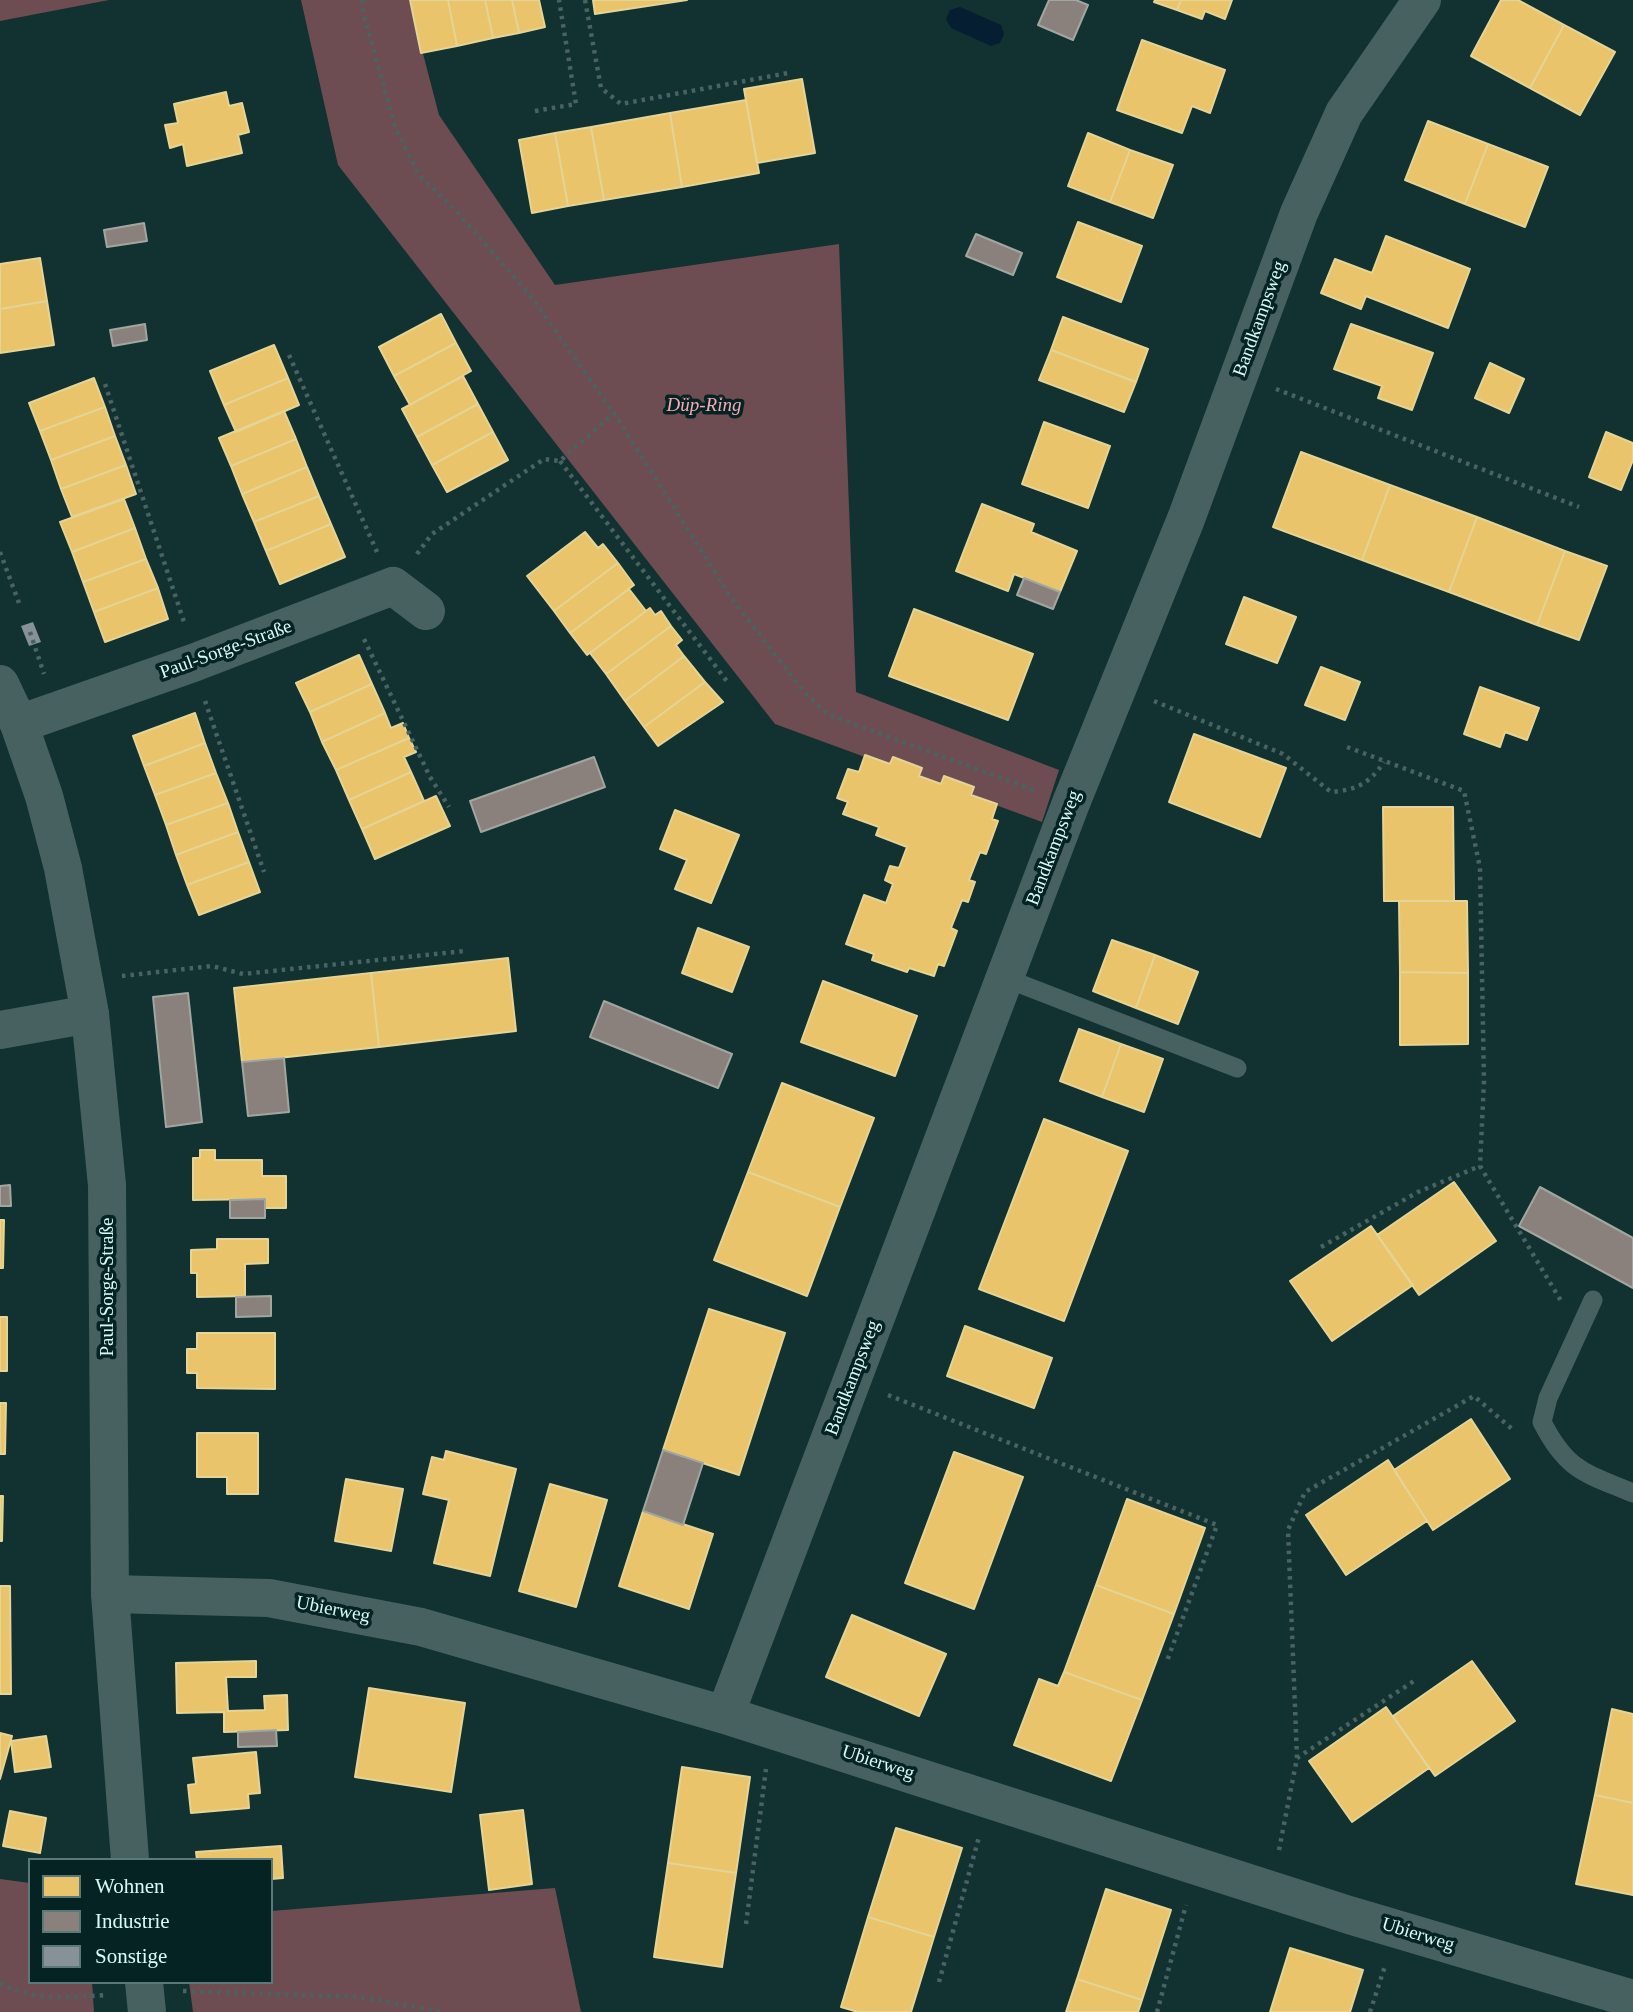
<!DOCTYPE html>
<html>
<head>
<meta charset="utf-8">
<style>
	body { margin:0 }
	#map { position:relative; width:1633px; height:2012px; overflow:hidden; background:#113230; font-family:Georgia,serif }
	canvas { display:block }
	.legend { position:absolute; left:28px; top:1858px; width:245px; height:126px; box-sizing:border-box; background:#052322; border:2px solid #5a7978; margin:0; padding:9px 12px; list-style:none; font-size:21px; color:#d9fbf8 }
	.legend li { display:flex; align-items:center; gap:14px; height:35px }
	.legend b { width:35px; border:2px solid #5a7978 }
</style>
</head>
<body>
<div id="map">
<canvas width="1633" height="2012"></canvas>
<ul class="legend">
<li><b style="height:19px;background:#e9c46a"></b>Wohnen</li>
<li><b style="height:19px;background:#8a817c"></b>Industrie</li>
<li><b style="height:19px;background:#879298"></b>Sonstige</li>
</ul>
</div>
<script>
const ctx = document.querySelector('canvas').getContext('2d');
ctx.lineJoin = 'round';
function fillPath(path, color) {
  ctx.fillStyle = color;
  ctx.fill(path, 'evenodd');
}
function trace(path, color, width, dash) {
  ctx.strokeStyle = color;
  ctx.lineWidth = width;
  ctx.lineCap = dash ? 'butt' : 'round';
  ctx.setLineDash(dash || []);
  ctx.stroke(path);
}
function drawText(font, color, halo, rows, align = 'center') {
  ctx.font = font + ' Georgia,serif';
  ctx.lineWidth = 7;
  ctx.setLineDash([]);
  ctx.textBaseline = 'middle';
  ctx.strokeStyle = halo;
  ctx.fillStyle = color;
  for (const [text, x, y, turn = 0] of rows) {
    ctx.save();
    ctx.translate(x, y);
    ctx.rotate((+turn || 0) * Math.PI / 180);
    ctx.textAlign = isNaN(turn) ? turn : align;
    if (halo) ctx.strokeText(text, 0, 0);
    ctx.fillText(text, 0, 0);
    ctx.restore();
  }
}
const green = new Path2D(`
	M0 0H109L0 21Z
	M301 0H409L439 115 555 285 839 244 856 692 1059 770 1042 822 775 724 338 165Z
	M0 1879 30 1883V1982H92L94 2012H0Z
	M555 1888 581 2012H193L189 1982H271V1911Z`);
const water = new Path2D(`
	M960 7 1001 25 1004 34 1000 43 991 46 951 28 946 19 950 10Z`);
const homes = new Path2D(`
	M410 0H448L457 46 421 53Z
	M448 0H485L493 38 457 46Z
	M485 0H512L519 33 493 38Z
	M512 0H539L545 27 519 33Z
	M593 0H687L595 14Z
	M1155 0H1181L1177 10 1154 2Z
	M1181 0H1232L1225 19 1205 11 1202 19 1177 10Z
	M1501 0H1518L1564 25 1530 88 1471 56Z
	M1564 25 1615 52 1580 115 1530 88Z
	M1142 40 1225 70 1210 113 1192 106 1182 133 1117 110Z
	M802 79 815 153 757 163 744 89Z
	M226 92 229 106 242 103 249 132 238 135 242 153 187 166 183 144 170 148 165 125 178 123 174 104Z
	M746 100 759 173 682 187 670 113Z
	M670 113 682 187 604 200 591 127Z
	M1428 121 1488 144 1465 204 1405 180Z
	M591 127 604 200 568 206 555 133Z
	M555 133 568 206 532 213 519 140Z
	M1088 133 1130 150 1110 202 1068 186Z
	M1488 144 1548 167 1525 227 1465 204Z
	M1130 150 1173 165 1153 218 1110 202Z
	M1078 222 1142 246 1121 302 1057 277Z
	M1386 236 1470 269 1448 328 1366 296 1361 309 1321 293 1335 259 1372 273Z
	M40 258 47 301 0 309V264Z
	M47 301 54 345 0 353V309Z
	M441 314 456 343 394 376 379 347Z
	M1063 317 1148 349 1136 382 1051 350Z
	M1351 324 1433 353 1412 410 1378 398 1382 386 1334 369Z
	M456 343 471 371 410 405 394 376Z
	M274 345 288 378 224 405 210 371Z
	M1051 350 1136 382 1124 412 1039 380Z
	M1490 363 1524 379 1509 413 1475 398Z
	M463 376 478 404 417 437 402 409Z
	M94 378 105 407 40 431 29 403Z
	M288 378 299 405 236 432 224 405Z
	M478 404 493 432 432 465 417 437Z
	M105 407 115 436 51 460 40 431Z
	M284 411 296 439 231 466 219 438Z
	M1044 422 1110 446 1088 508 1022 484Z
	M493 432 508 460 447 492 432 465Z
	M1606 432 1633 443V460L1621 490 1589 477Z
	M115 436 126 465 61 489 51 460Z
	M296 439 307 467 242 494 231 466Z
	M1301 452 1390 485 1362 560 1273 527Z
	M126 465 136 494 72 517 61 489Z
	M307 467 319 496 254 522 242 494Z
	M1390 485 1477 517 1449 592 1362 560Z
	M319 496 331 524 266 551 254 522Z
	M124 499 135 528 72 552 60 522Z
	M982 504 1034 524 1031 532 1077 551 1060 592 1014 574 1008 591 956 571Z
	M1477 517 1565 551 1537 625 1449 592Z
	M331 524 345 557 280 584 266 551Z
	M135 528 146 559 83 582 72 552Z
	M585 532 598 548 603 544 618 563 554 611 527 576Z
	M1565 551 1607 566 1579 640 1537 625Z
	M146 559 158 588 94 612 83 582Z
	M618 563 634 585 570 633 554 611Z
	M158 588 168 619 105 642 94 612Z
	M629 589 646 611 587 655 570 633Z
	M1244 597 1296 617 1277 663 1226 644Z
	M650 608 655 615 661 611 671 626 606 674 590 653Z
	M914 609 1033 654 1008 720 889 676Z
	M671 626 682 640 676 645 684 656 625 701 606 674Z
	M359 655 372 684 310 712 296 683Z
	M684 656 705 682 644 727 625 701Z
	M1321 667 1360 682 1345 720 1305 705Z
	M705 682 723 702 658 746 644 727Z
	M372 684 385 713 322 742 310 712Z
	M1480 687 1539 708 1527 740 1505 732 1500 747 1464 734Z
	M195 713 205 743 144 766 133 736Z
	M385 713 391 728 403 723 409 738 336 770 322 742Z
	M1194 734 1286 768 1260 837 1169 802Z
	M409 738 416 752 404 757 411 772 349 800 336 770Z
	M205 743 216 773 155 795 144 766Z
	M865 755 890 764 893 757 922 768 919 776 941 784 944 776 974 787 971 795 997 804 992 819 998 821 986 854 980 852 969 880 975 882 968 902 962 900 951 928 957 931 944 966 938 964 934 976 909 968 907 972 872 960 874 954 846 944 864 895 886 903 893 884 885 880 890 866 899 868 907 847 876 835 879 827 843 814 848 802 837 798 848 769 859 772Z
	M411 772 424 801 362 829 349 800Z
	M216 773 228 803 166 825 155 795Z
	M436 796 450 826 375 859 362 829Z
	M228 803 238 832 176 855 166 825Z
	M1383 807H1453L1454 901H1384Z
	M675 810 739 835 711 903 675 889 687 860 660 849Z
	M238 832 249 862 187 885 176 855Z
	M249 862 260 892 199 915 187 885Z
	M1399 901H1467L1468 973 1400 972Z
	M698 928 749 947 732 992 682 973Z
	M1112 940 1155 955 1136 1008 1093 991Z
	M1155 955 1198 972 1178 1024 1136 1008Z
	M508 958 516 1031 379 1047 371 973Z
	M1400 972 1468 973V1044L1400 1045Z
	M371 973 379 1047 242 1062 234 988Z
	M823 981 917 1016 895 1076 801 1042Z
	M1079 1029 1121 1044 1102 1097 1060 1081Z
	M1121 1044 1163 1059 1144 1112 1102 1097Z
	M782 1083 874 1118 840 1207 748 1172Z
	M1044 1119 1128 1151 1064 1321 979 1289Z
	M200 1150H215V1160H262V1176H286V1208H265V1199L193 1200V1158H200Z
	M748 1172 840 1207 807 1296 714 1260Z
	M1454 1182 1496 1241 1419 1295 1377 1235Z
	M0 1220H4L3 1268H0Z
	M1371 1226 1413 1285 1332 1341 1290 1281Z
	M217 1239H268V1263L245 1264V1296L197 1297V1273H191V1250L217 1249Z
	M709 1309 785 1333 739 1475 663 1450Z
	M0 1317H7V1371H0Z
	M965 1326 1052 1358 1034 1408 947 1376Z
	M197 1333H275V1389L197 1388V1373H187V1349H197Z
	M0 1403H6L5 1454H0Z
	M1471 1419 1510 1479 1433 1530 1394 1470Z
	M197 1433H258V1494H227V1477H197Z
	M446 1451 516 1469 490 1576 434 1563 449 1500 423 1494 432 1457 444 1460Z
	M954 1452 1023 1477 974 1609 905 1583Z
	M1388 1460 1427 1521 1346 1575 1306 1515Z
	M346 1479 403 1489 391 1551 335 1541Z
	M550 1484 607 1500 576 1607 519 1591Z
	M0 1496H3L2 1541H0Z
	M1127 1499 1205 1528 1174 1614 1096 1585Z
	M643 1511 713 1534 689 1609 619 1586Z
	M1096 1585 1174 1614 1142 1700 1064 1672Z
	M0 1586H10L11 1694H0Z
	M852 1615 946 1654 919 1716 826 1677Z
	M256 1661V1677H226L228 1711 265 1710 264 1696 287 1695 288 1730 224 1732V1712L177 1713 176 1663Z
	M1472 1661 1515 1721 1435 1776 1393 1716Z
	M1064 1672 1142 1700 1111 1781 1014 1745 1039 1679 1058 1686Z
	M369 1688 465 1703 451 1792 355 1777Z
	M1386 1707 1429 1768 1352 1822 1309 1761Z
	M1612 1709 1633 1714V1803L1595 1795Z
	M0 1733 12 1736 0 1779Z
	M46 1736 51 1767 15 1772 11 1741Z
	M256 1752 260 1793 248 1794 249 1808 191 1813 188 1785 196 1784 193 1758Z
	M682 1767 750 1777 736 1873 668 1863Z
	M1595 1795 1633 1803V1895L1576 1884Z
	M523 1810 532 1884 489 1890 480 1815Z
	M10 1811 46 1818 40 1853 3 1846Z
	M896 1828 962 1848 934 1937 868 1917Z
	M281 1846 283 1878 271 1879V1860H197L196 1852Z
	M668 1863 736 1873 722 1967 654 1957Z
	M1106 1889 1171 1910 1142 2000 1077 1979Z
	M868 1917 934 1937 911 2012H858L841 2007Z
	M1290 1948 1363 1970 1350 2012H1270Z
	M1077 1979 1142 2000 1138 2012H1066Z`);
const industry = new Path2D(`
	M1049 0H1076L1088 5 1073 40 1038 25Z
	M144 223 147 241 107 247 104 230Z
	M976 234 1022 253 1013 275 966 256Z
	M145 324 147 340 113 346 110 330Z
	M1024 578 1060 592 1053 609 1017 595Z
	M594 757 605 787 481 832 470 801Z
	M188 993 202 1122 166 1127 153 997Z
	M604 1001 732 1054 718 1088 590 1037Z
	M284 1058 289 1112 248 1116 242 1062Z
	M10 1185 11 1206H0V1186Z
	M1540 1187 1633 1238V1288L1519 1226Z
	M265 1199V1218H230V1200Z
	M271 1296V1316L236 1317V1297Z
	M663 1450 703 1463 683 1525 643 1511Z
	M276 1730 277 1746 238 1747V1732Z`);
const building = new Path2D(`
	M33 622 41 642 29 646 21 626Z`);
const path = new Path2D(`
	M362 0 363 12 395 127 419 175 457 212 529 294 614 413 732 599 804 692 829 715 1034 790
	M585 0 601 88 621 104 788 73
	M535 111 576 104 559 0
	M289 355 377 552
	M105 384 185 625
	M1276 389 1579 507
	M560 461 729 684
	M0 552 19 603
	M417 554 432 534 544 459 560 461 614 413
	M30 632 44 674
	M364 639 430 777 449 807
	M205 701 264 872
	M1154 701 1283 754 1331 792C1356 790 1369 784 1384 762
	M1347 747 1464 791 1480 868 1484 1081 1480 1166 1561 1301
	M122 976 212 966 243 974 465 951
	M1321 1247 1418 1192 1480 1166
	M888 1395 1217 1525 1167 1661
	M1297 1758 1288 1530 1305 1492 1474 1396 1512 1429
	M1279 1850 1297 1758 1417 1679
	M746 1924 766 1769
	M939 1982 979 1837
	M0 1983C34 2001 68 1998 105 1995
	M183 1991 359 1997 443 2012
	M1157 2012 1186 1905
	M1370 2012 1385 1966`);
const service = new Path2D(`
	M1005 978 1237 1068
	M1593 1300 1548 1398 1542 1422C1567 1471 1585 1473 1633 1493`);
const minor = new Path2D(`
	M19 724 193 663 393 586 426 611
	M0 1030 90 1014
	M110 1594 269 1598 421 1627 725 1715 1349 1915 1633 1999
	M725 1715 1071 803 1186 519 1299 213 1344 113 1422 0`);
const tertiary = new Path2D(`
	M0 684 19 724 44 796 63 868 90 1014 107 1185 110 1594 130 1860
	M144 1982 147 2012`);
const streetNames = [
	["Bandkampsweg",1260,319,-70],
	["Paul-Sorge-Straße",226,650,-20],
	["Bandkampsweg",1054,848,-69],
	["Paul-Sorge-Straße",108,1287,-90],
	["Bandkampsweg",853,1378,-69],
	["Ubierweg",333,1610,11],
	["Ubierweg",878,1763,18],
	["Ubierweg",1418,1935,17]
];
const parkNames = [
	["Düp-Ring",704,406]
];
fillPath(green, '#6d4d52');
fillPath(water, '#051e31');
fillPath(homes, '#e9c46a');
trace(homes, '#e4d495', 2);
fillPath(industry, '#8a817c');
trace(industry, '#a2a6a1', 2);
fillPath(building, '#879298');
trace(path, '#4a6260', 4.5, [3.5, 5]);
trace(service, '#476160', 19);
trace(minor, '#476160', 38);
trace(tertiary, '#476160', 38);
drawText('19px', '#d9fbf8', '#052322', streetNames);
drawText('italic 19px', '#f8a9b5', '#052322', parkNames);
</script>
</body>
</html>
